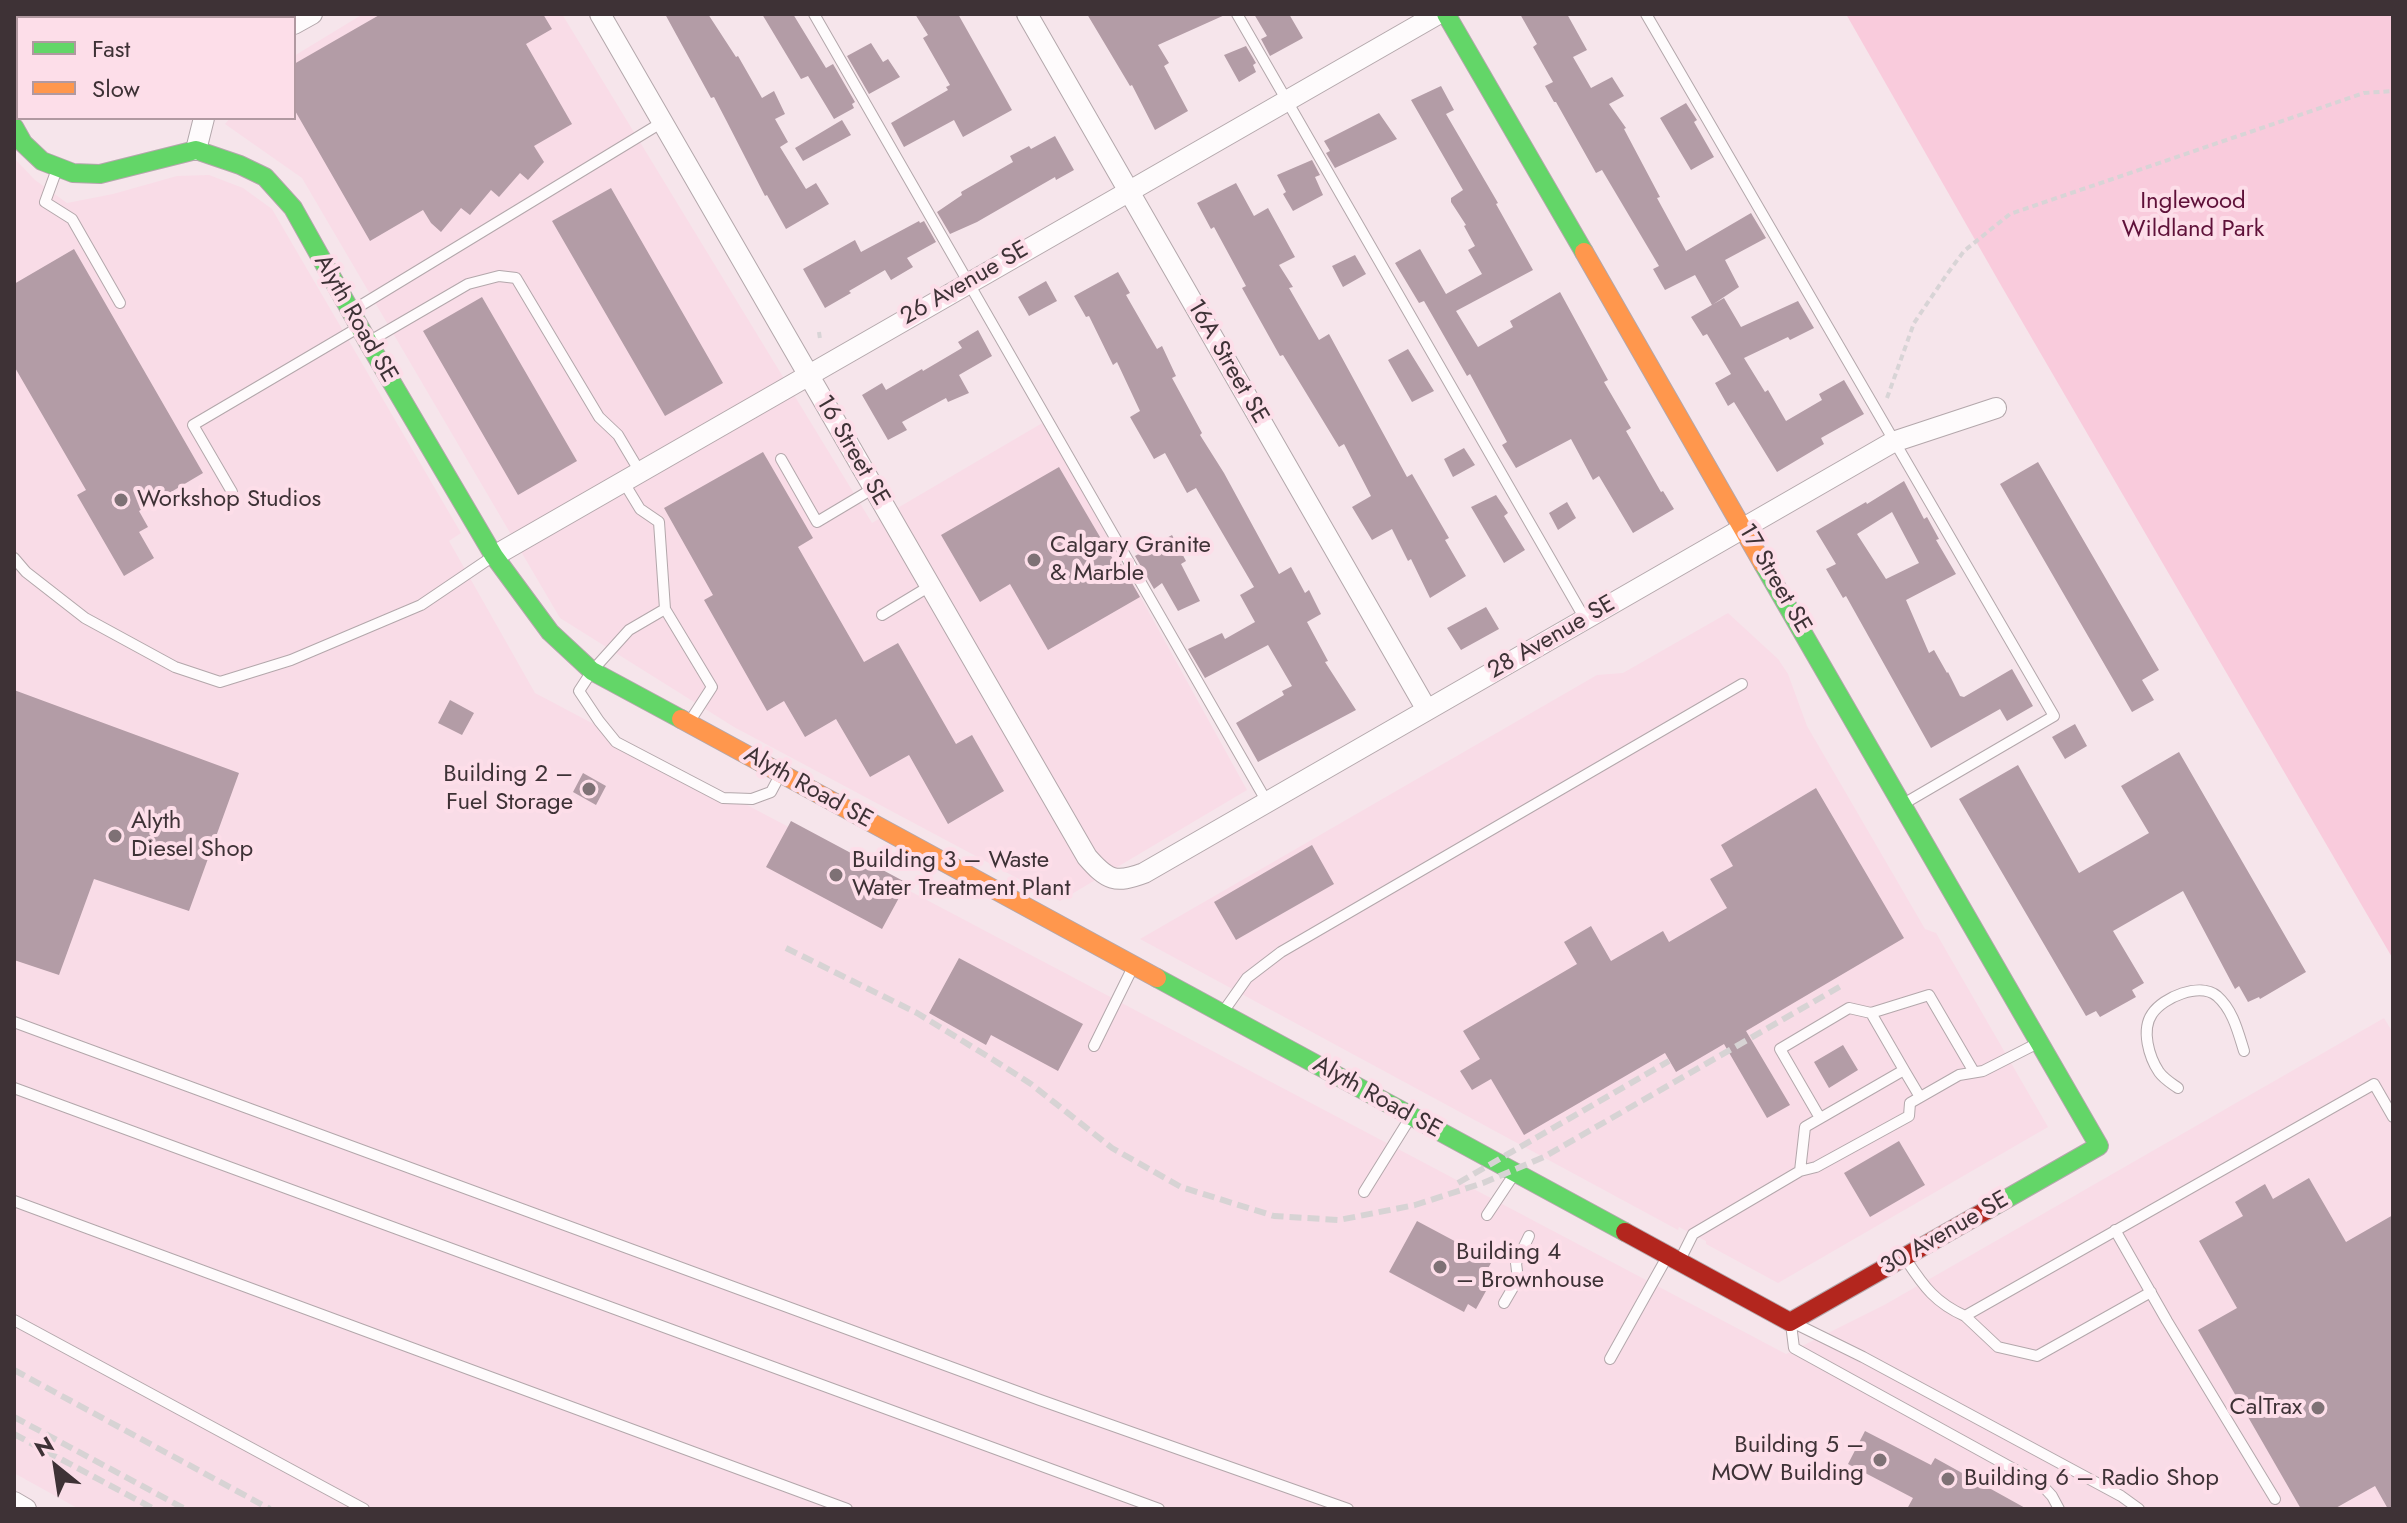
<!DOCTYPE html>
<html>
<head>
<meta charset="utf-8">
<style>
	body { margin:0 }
	#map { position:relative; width:2407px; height:1523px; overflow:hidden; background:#f6e5eb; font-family:Jost,sans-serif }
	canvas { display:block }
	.frame { position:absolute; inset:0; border:16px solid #3e3236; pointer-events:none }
	.legend { position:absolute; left:16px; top:16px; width:280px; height:104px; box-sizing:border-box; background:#fddee9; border:2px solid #b199a1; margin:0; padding:10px 14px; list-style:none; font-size:24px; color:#3e3236 }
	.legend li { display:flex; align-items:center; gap:16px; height:40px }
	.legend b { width:40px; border:2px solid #b199a1 }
	.north { position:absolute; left:16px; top:1427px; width:80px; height:80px; -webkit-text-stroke:6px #fddee9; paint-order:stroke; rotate:330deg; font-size:22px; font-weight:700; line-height:32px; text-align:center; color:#3e3236 }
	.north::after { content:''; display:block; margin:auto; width:28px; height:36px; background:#3e3236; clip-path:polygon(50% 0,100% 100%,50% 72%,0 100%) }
</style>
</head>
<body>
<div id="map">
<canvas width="2407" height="1523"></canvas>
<div class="frame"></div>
<ul class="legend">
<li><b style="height:10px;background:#63d668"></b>Fast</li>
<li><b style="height:10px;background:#ff974d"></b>Slow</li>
</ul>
<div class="north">N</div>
</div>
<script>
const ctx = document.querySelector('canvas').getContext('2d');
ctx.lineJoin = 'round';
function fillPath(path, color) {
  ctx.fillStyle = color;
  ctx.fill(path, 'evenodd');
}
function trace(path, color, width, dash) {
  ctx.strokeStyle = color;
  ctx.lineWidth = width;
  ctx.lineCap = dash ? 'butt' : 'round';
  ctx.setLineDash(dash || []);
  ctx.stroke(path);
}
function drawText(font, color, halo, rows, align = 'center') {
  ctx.font = font + ' Jost,sans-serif';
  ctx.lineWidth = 8;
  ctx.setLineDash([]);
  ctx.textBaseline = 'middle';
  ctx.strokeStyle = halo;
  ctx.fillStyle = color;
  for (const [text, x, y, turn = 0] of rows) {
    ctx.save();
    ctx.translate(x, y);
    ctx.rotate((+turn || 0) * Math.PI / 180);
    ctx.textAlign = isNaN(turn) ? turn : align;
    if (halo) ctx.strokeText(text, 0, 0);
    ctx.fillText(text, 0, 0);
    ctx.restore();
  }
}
const built = new Path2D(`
	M363 14H562L872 523 1044 422 1247 790 1060 901 734 727 560 618 302 178 225 124 230 118H294V56Z
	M14 158 35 180 67 203 113 194 177 176 209 175 243 188 272 209 461 533 449 541 535 693 1786 1354 1886 1304 2384 1018 2393 1033V1509H79L14 1473Z
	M1728 613 1778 659 1788 674 1807 726 1925 929 1936 933 2048 1127 1778 1283 1706 1244V1241L1679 1227 1678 1230 1140 939 1597 675 1623 673Z`);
const green = new Path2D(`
	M1846 14H2393V959L2002 287Z`);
const building = new Path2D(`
	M381 14H543L552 29 526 44 572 124 534 146 544 162 528 180 520 173 499 197 491 190 470 215 461 208 441 232 431 223 423 210 370 241 294 109V64Z
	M665 14H708L736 57 738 56 762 98 774 91 785 114 775 119 788 142 780 147 806 189 816 183 829 204 786 229 767 195 765 196 726 120 714 97 711 98Z
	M762 14H793L826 68 833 64 855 102 852 104 854 108 834 119 808 76 801 79Z
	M915 14H958L1012 110 963 137 954 120 904 147 891 123 948 90 946 87 950 85 923 38 928 35Z
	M1087 14H1227L1158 45 1169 63 1164 66 1188 111 1155 130 1132 85 1130 86Z
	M1254 14H1289L1303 38 1270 56 1261 39 1267 36Z
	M1520 14H1567L1587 50 1573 57 1591 88 1612 77 1624 96 1609 104 1626 128 1624 129 1660 197 1657 198 1686 251 1751 213 1766 238 1725 260 1739 287 1712 305 1695 275 1665 290 1653 269 1659 266 1602 170 1596 173 1556 102H1554L1545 86 1553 82 1533 47 1537 44Z
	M871 43 883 62 888 59 900 77 869 94 847 56Z
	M1246 46 1256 63 1253 65 1256 72 1239 82 1224 55Z
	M1441 86 1454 110 1446 114 1498 203 1496 204 1533 270 1456 311 1478 347 1513 327 1510 321 1560 292 1608 380 1604 382 1631 428 1626 431 1661 492 1663 491 1674 509 1633 533 1599 476 1593 480 1571 439 1516 468 1502 445 1507 442 1470 374 1467 376 1424 301 1419 303 1395 263 1420 249 1446 294 1482 274 1468 250 1475 246 1464 226 1466 225 1451 202V198L1463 190 1411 100Z
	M1686 103 1697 120 1694 122 1714 157 1691 170 1660 118Z
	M1379 113 1397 139 1335 168 1326 153 1330 151 1324 141Z
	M842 120 851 135 803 161 795 148Z
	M1055 136 1074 170 1056 180 1055 177 977 222 950 234 937 212 962 195 961 192 1013 162 1010 156 1029 146 1031 149Z
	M1312 160 1320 175 1315 177 1323 195 1293 211 1283 194 1286 192 1277 175Z
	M1236 183 1254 216 1268 208 1295 257 1279 265 1293 287 1289 288 1319 340 1329 334 1407 477 1412 474 1449 538 1445 540 1466 576 1430 598 1411 559 1408 561 1392 529 1372 540 1352 507 1371 496 1344 444 1339 447 1283 355 1280 356 1242 288 1246 286 1214 227 1211 229 1197 203Z
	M611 188 723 383 665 416 552 221Z
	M919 221 920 223 924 221 936 242 907 258 913 267 891 280 885 270 849 291 851 293 825 308 803 269 855 240 861 252Z
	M74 249 203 473 139 511 148 527 139 532 154 558 124 576 77 495 86 490 14 366V284Z
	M1355 255 1366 274 1343 287 1332 266Z
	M1118 272 1130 293 1126 295 1157 349 1162 346 1176 376 1172 378 1202 433 1200 435 1224 473 1279 574 1291 567 1305 593 1309 590 1321 614 1307 622 1328 661 1325 662 1356 710 1258 762 1236 723 1284 695 1282 691 1292 686 1268 645 1205 678 1188 649 1222 633 1225 639 1255 622 1240 595 1254 587 1196 488 1187 493 1165 453 1154 459 1130 417 1140 411 1117 362 1113 365 1089 316 1086 317 1074 296Z
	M1046 281 1057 301 1029 316 1018 297Z
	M482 297 577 461 518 495 423 331Z
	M1724 298 1741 327 1798 301 1814 328 1790 340 1788 337 1744 358 1765 392 1768 390 1786 421 1822 400 1819 394 1844 380 1864 414 1821 438 1824 444 1777 472 1734 402 1728 406 1715 383 1731 374 1707 334 1703 336 1691 317Z
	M978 330 992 356 959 375 969 393 948 402 946 398 902 422 907 430 888 440 862 395 882 383 886 390 922 369 923 371 962 348 958 342Z
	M1408 349 1434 391 1412 402 1388 360Z
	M1464 448 1475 465 1453 477 1444 459Z
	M763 452 813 538 798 547 864 662 898 643 956 744 972 735 1004 791 948 824 909 755 870 777 836 719 805 737 784 701 767 711 704 600 713 595 664 508Z
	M2038 462 2159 670 2142 680 2154 700 2132 712 2000 484Z
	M1059 467 1117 566 1121 564 1140 597 1048 650 1010 584 980 602 941 535Z
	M1904 481 1924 519 1927 517 1939 539 1936 540 1956 574 1906 600 1929 653 1934 650 1947 673 1948 672 1960 696 1964 697 2012 669 2033 706 2007 721 2000 709 1931 748 1846 596 1843 598 1826 569 1836 564 1816 531 1866 502 1867 504ZM1892 512 1919 563 1886 579 1857 534Z
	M1496 495 1508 513 1504 516 1525 550 1504 563 1471 507Z
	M1567 502 1576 518 1558 530 1549 513Z
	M1172 535 1186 561 1181 564 1200 601 1178 611 1162 583 1154 589 1135 556Z
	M1486 607 1499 629 1461 650 1447 628Z
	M14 690 239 773 189 911 94 879 59 975 14 960Z
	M450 700 474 713 462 735 438 723Z
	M2075 724 2087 746 2065 759 2052 737Z
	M2179 752 2306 972 2260 999 2259 997 2248 1002 2239 986 2235 989 2183 891 2113 931 2144 983 2132 990 2136 997 2100 1017 2096 1011 2086 1016 1959 799 2018 765 2079 873 2149 833 2121 786Z
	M583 773 606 786 596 805 573 792Z
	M1816 788 1904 938 1746 1031 1790 1105 1767 1118 1724 1044 1676 1072 1665 1053 1524 1135 1491 1079 1472 1090 1460 1071 1480 1059 1463 1031 1577 964 1564 942 1591 926 1611 961 1663 931 1669 942 1727 908 1710 879 1733 866 1721 845Z
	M791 821 907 883 882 929 766 867Z
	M1312 845 1334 884 1236 940 1214 902Z
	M959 958 1083 1024 1058 1071 991 1035 986 1045 929 1013Z
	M1843 1045 1858 1070 1829 1088 1814 1062Z
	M1899 1141 1925 1185 1870 1217 1844 1173Z
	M2309 1178 2346 1242 2393 1215V1509H2388L2375 1486 2334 1509H2301L2198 1330 2237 1308 2199 1241 2243 1216 2235 1202 2265 1184 2273 1199Z
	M1417 1221 1492 1261 1478 1287 1486 1291 1476 1309 1468 1304 1464 1312 1389 1272Z
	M1865 1431 1931 1465 1935 1458 2027 1509H1907L1913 1498 1848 1464Z`);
const path = new Path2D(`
	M819 332 820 339
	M1887 398 1914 323 1945 277 1964 251 2010 214 2364 93 2393 91`);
const lane = new Path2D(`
	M814 14 1267 802
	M1237 14 1585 619
	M1646 14 2054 716 1905 803
	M57 169 45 202 72 219 120 303
	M355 309 661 123
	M370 341 468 284 499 276 516 278 599 417 618 435 640 472
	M781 459 817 522 874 488
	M623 481 640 509 659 522 665 609
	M232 492 193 425 356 329
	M14 558 26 572 85 618 175 667 220 682 291 660 421 605 492 557
	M882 615 930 586
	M690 721 712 687 665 609 629 630 592 671 579 691 599 721 616 742 723 798 752 799 771 792 780 775
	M1223 1012 1247 978 1281 952 1742 684
	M1871 1013 1929 995 1974 1072
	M14 1022 1040 1400 1348 1509
	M1094 1046 1132 969
	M14 1088 1159 1509
	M2178 1088C2171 1083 2164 1079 2159 1072 2149 1057 2141 1030 2152 1014 2163 997 2200 982 2217 996 2233 1010 2238 1032 2244 1051
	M1820 1118 1780 1049 1849 1008 1871 1013 1904 1070
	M1800 1171 1805 1127 1904 1070 1920 1097
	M1364 1192 1410 1118
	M14 1201 847 1509
	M1487 1215 1513 1176
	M2115 1230 2167 1321 2275 1499
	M1680 1260 1693 1234 1800 1171 1816 1167 1909 1116 1910 1103 1959 1075 1983 1071 2038 1043
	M1907 1261C1924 1287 1936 1303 1965 1316L2374 1084 2393 1117
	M1504 1303 1518 1279 1516 1263 1529 1236
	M1965 1316 1998 1347 2037 1356 2151 1292
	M14 1320 364 1509
	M1791 1324 1794 1348 2041 1484 2052 1496 2059 1509
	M1796 1324 1863 1357 2121 1496 2139 1509
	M1610 1359 1667 1257`);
const street = new Path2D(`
	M600 14 1087 857C1107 880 1115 884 1144 873L1893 442 1996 408
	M1027 14 1427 710
	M294 24 312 14
	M196 150 204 118
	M494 556 1438 14
	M14 1502 26 1509`);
const fast = new Path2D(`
	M1446 14 1584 252
	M14 127 23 143 42 161 73 173 100 174 196 150 240 165 265 177 293 208 368 342 494 556 550 632 592 671 681 719
	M1763 564 2099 1146 1987 1210
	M1157 978 1625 1232`);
const slow = new Path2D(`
	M1584 252 1763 564
	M681 719 1157 978`);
const jam = new Path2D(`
	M1625 1232 1790 1322 1987 1210`);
const rail = new Path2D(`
	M786 948 917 1013 992 1059 1031 1084 1112 1148 1181 1187 1274 1216 1339 1220 1415 1205 1483 1183 1544 1157 1841 986
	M1458 1183 1669 1061
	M14 1370 270 1509
	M14 1417 185 1509
	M14 1434 154 1509`);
const markers = [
	[121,500,8,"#7e7175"],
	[1034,560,8,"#7e7175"],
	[589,789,8,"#7e7175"],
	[115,836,8,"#7e7175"],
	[836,875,8,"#7e7175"],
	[1440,1267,8,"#7e7175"],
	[2318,1408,8,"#7e7175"],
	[1880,1460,8,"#7e7175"],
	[1948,1479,8,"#7e7175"]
];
const parkNames = [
	["Inglewood",2193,202],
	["Wildland Park",2193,230]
];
const streetNames = [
	["26 Avenue SE",965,284,-30],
	["Alyth Road SE",355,319,60],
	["16A Street SE",1227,362,60],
	["16 Street SE",852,451,60],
	["17 Street SE",1774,579,60],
	["28 Avenue SE",1552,638,-30],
	["Alyth Road SE",808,788,29],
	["Alyth Road SE",1377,1098,29],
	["30 Avenue SE",1945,1234,-30]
];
const poiNames = [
	["Workshop Studios",137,500],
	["Calgary Granite",1050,546],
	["& Marble",1050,574],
	["Building 2 –",573,775,"right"],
	["Fuel Storage",573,803,"right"],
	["Alyth",131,822],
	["Diesel Shop",131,850],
	["Building 3 – Waste",852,861],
	["Water Treatment Plant",852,889],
	["Building 4",1456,1253],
	["– Brownhouse",1456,1281],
	["CalTrax",2302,1408,"right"],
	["Building 5 –",1864,1446,"right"],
	["MOW Building",1864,1474,"right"],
	["Building 6 – Radio Shop",1964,1479]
];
fillPath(built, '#f9dce7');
fillPath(green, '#f9cbdc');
fillPath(building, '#b39ca6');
trace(lane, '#b3a7ab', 12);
trace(street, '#b3a7ab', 22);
trace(fast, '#b3a7ab', 20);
trace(slow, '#b3a7ab', 20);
trace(jam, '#b3a7ab', 20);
trace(path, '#d8d4d6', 4, [6, 4]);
trace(lane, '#fefbfc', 10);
trace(street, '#fefbfc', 20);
trace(fast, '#63d668', 18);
trace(slow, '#ff974d', 18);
trace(jam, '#b3261e', 18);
trace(rail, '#d7d3d4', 6, [12, 6]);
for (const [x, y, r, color] of markers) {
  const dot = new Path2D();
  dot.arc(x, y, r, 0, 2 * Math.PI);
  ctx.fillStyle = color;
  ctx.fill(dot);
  trace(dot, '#fddee9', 3);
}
drawText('24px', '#5f1139', '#fddee9', parkNames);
drawText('24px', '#3e3236', '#fddee9', streetNames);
drawText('24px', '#3e3236', '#fddee9', poiNames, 'left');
</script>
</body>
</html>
